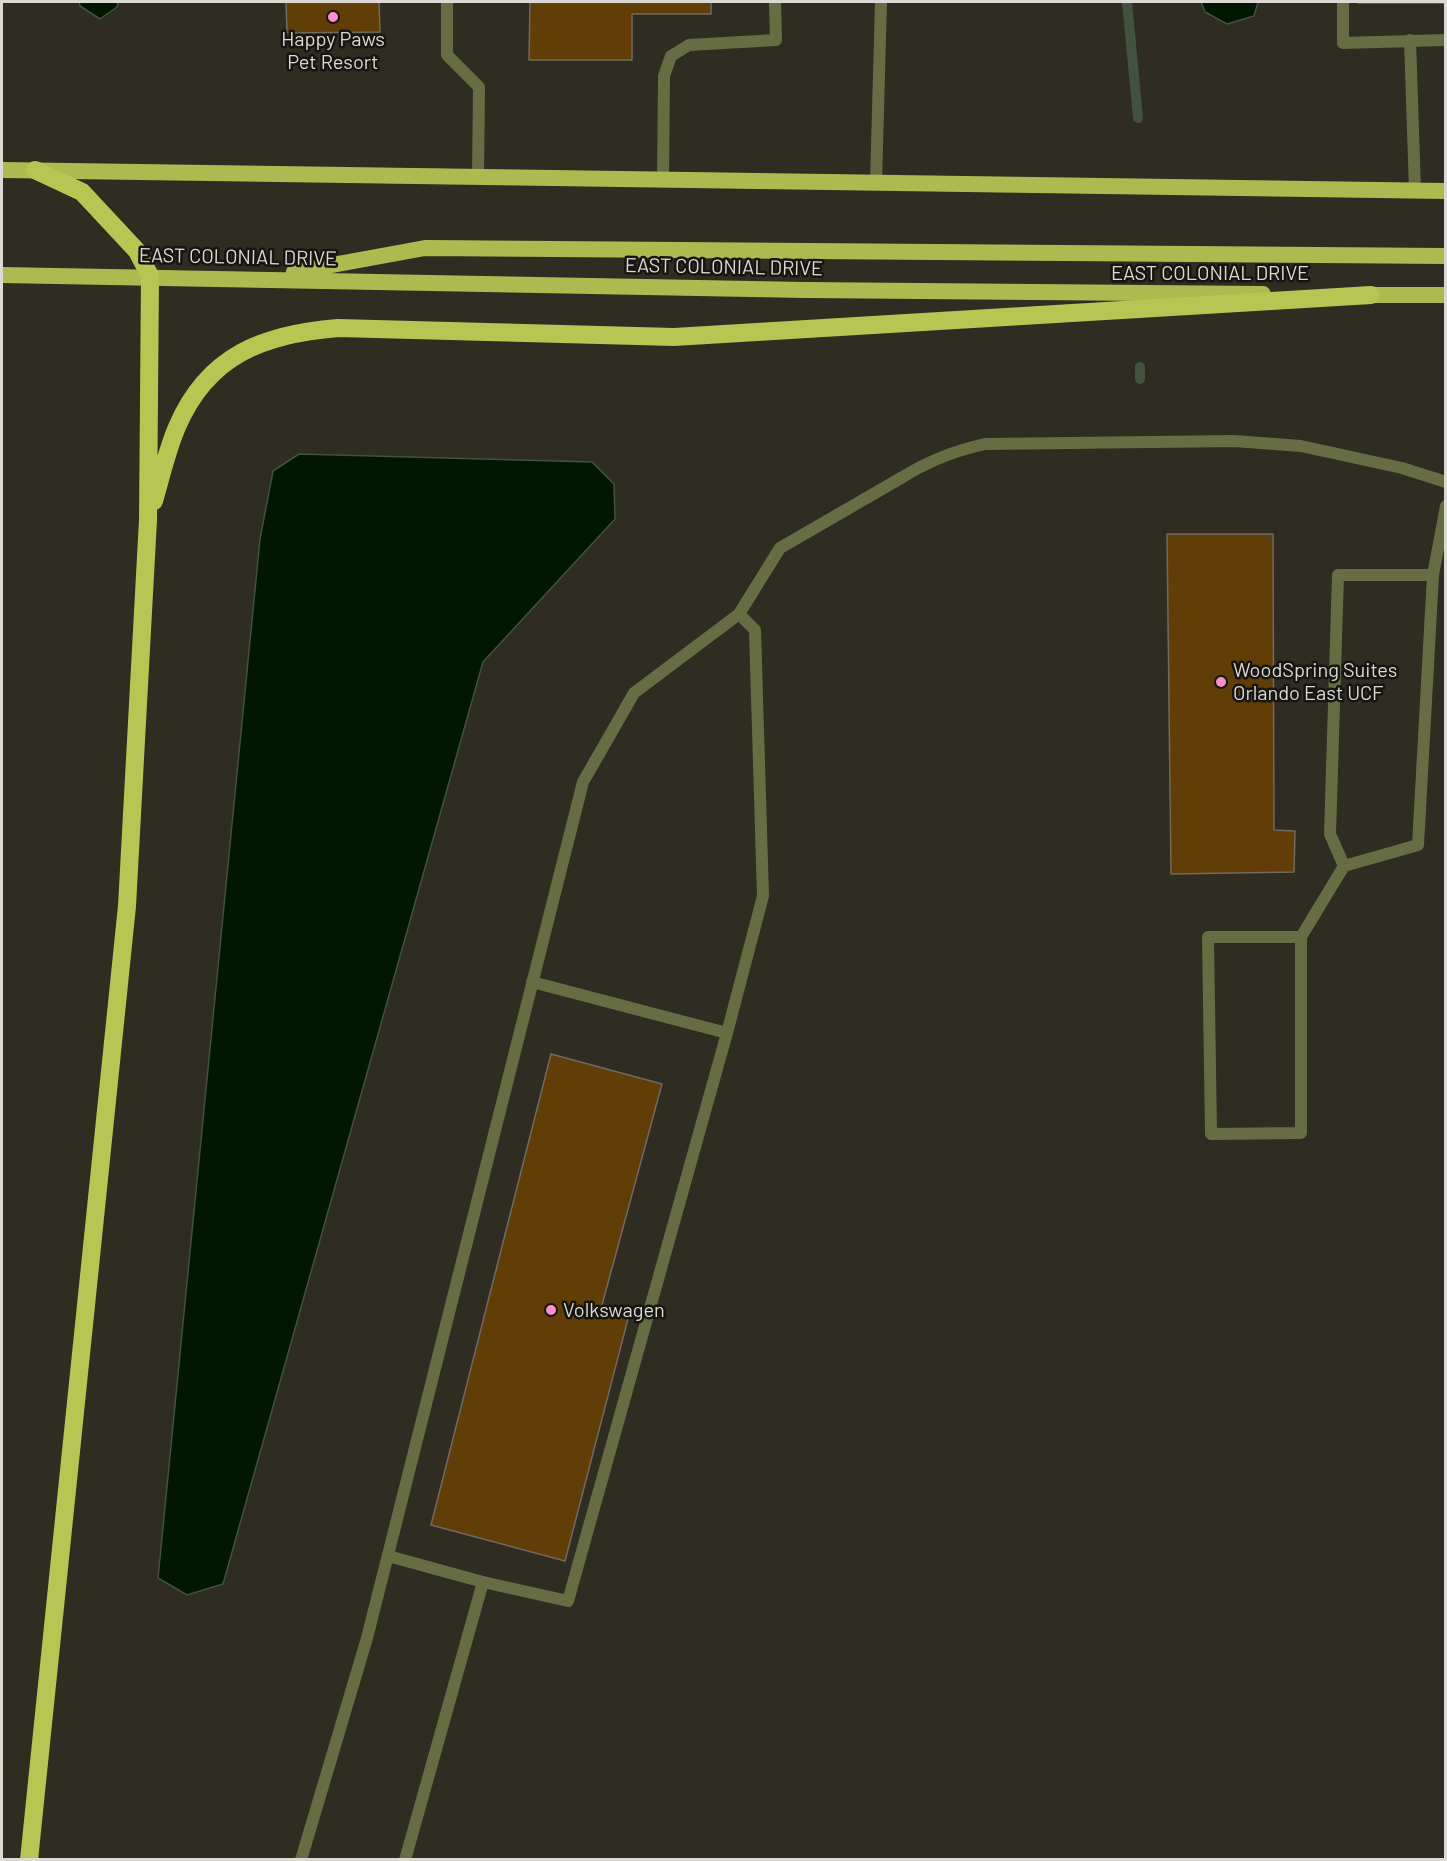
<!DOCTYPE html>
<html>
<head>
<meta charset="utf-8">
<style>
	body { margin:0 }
	#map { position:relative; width:1447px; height:1861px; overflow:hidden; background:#2f2c22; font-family:Barlow,sans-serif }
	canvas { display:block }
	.frame { position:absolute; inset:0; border:3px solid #dbd9d3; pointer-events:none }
</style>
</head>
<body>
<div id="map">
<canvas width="1447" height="1861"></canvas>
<div class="frame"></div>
</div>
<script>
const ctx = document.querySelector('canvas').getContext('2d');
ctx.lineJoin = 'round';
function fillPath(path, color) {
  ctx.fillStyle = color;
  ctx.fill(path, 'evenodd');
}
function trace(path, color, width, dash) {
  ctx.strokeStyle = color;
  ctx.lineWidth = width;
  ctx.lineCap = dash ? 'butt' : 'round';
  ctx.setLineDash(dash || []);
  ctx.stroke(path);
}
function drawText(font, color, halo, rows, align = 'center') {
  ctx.font = font + ' Barlow,sans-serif';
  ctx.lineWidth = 5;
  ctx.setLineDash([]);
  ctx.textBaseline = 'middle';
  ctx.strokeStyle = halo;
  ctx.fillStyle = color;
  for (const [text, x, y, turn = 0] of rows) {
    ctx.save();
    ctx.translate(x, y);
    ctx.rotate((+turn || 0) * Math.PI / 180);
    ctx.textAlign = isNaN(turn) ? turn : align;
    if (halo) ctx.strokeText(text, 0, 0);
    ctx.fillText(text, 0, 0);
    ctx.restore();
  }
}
const water = new Path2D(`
	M79 2H118L117 7 100 19 80 6Z
	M1201 2H1258L1254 16 1227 24 1205 12Z
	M299 454 592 462 614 484 615 519 483 662 223 1584 187 1595 158 1578 260 539 273 471Z`);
const stream = new Path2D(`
	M1127 2 1138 118
	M1140 367V379`);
const building = new Path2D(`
	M286 2H379L380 32 287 33Z
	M530 2H711V14H632V60H529Z
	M1358 2H1446V3H1358Z
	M1167 534H1273L1274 830 1295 831 1294 872 1171 874Z
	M551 1054 662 1084 602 1305 629 1315 565 1561 431 1525Z`);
const service = new Path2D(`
	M447 2V55L479 87 478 177
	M1343 2V43L1446 40
	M1410 40 1415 190
	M663 180 664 76 671 56 689 45 776 40 775 2
	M876 183 881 2
	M1433 575H1338L1330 834 1344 866 1418 845 1433 575 1446 506
	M1301 937V1133L1211 1134 1208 937H1301L1344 866
	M532 982 727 1033
	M388 1556 483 1582
	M301 1860 367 1638 583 782 634 693 739 614 780 548 901 478
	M405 1860 483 1582 568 1601 727 1033 763 896 755 630 739 614`);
const minor = new Path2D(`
	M901 478C928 461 953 451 985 444L1234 441 1301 446 1402 468 1446 482`);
const trunk = new Path2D(`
	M2 170 1446 191
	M294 272 425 248 1446 256
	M2 275 805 290 1263 294
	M1358 295H1446`);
const motorway = new Path2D(`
	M154 501C161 477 167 450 177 427 208 354 265 334 338 328L674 337 1371 295
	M29 1860 127 906 148 520 150 276 137 251 82 192 35 170`);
const markers = [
	[333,17,6,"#f790cd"],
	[1221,682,6,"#f790cd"],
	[551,1310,6,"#f790cd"]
];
const poiNames = [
	["Happy Paws",333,39,"center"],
	["Pet Resort",333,62,"center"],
	["WoodSpring Suites",1233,670],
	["Orlando East UCF",1233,693],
	["Volkswagen",563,1310]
];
const streetNames = [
	["EAST COLONIAL DRIVE",238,257,1],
	["EAST COLONIAL DRIVE",724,267,1],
	["EAST COLONIAL DRIVE",1210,273]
];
fillPath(water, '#021700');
trace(water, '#43513f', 1.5);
trace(stream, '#43513f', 10);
fillPath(building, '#613e07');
trace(building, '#716a60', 1.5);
trace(service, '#666d42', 12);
trace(minor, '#666d42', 12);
trace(trunk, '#acba50', 16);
trace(motorway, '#b7c652', 18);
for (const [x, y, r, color] of markers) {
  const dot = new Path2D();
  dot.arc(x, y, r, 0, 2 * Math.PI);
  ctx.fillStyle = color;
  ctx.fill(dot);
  trace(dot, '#161510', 2);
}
drawText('20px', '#dbd9d3', '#161510', poiNames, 'left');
drawText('20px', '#dbd9d3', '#161510', streetNames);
</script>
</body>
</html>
